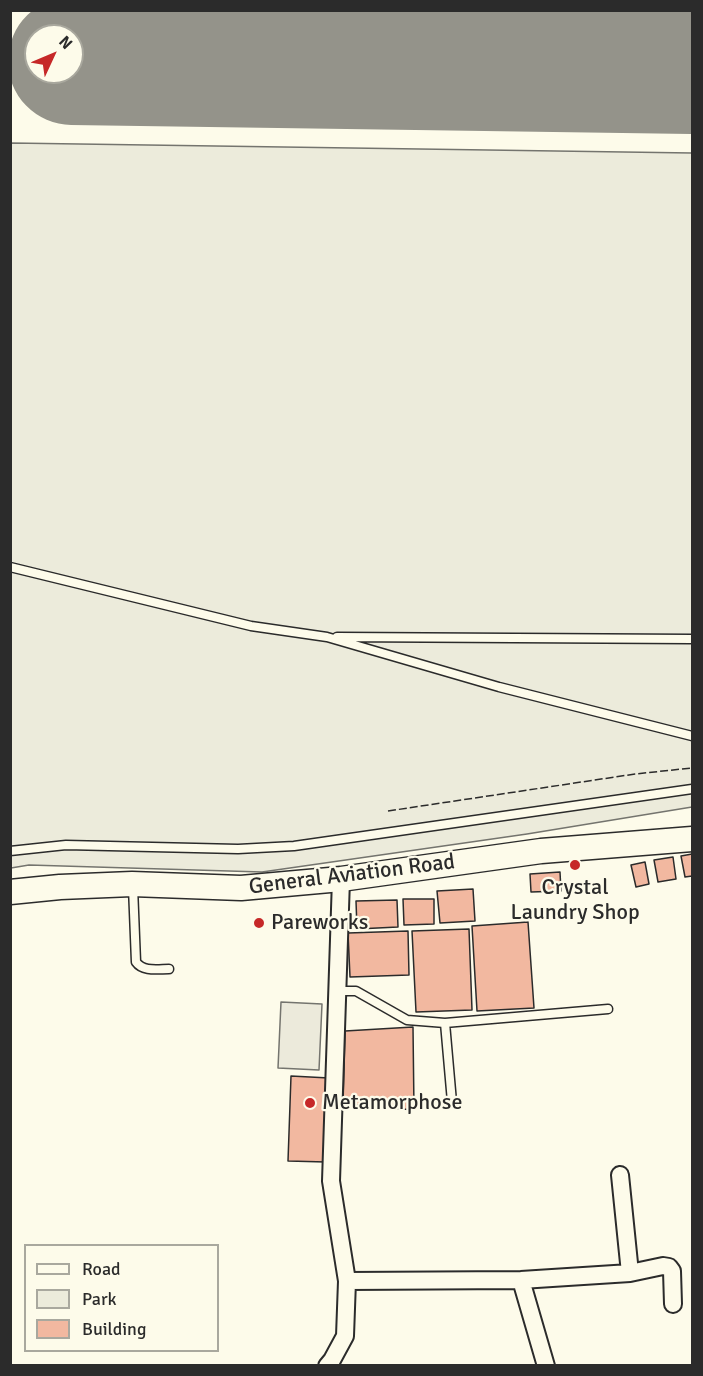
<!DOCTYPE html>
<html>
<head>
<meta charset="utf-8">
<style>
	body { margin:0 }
	#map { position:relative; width:703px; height:1376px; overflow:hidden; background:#fdfbea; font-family:Signika,sans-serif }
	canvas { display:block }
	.frame { position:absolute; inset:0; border:12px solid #2b2b2b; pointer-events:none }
	.legend { position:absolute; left:24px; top:1244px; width:195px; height:108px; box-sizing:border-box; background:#fdfbea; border:2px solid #a9a89e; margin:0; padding:8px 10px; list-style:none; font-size:18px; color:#2b2b2b }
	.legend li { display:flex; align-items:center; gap:12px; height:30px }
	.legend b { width:30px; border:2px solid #a9a89e }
	.north { position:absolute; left:24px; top:24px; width:60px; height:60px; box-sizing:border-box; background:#fdfbea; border:2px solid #a9a89e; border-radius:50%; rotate:46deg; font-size:16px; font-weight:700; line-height:24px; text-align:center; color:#2b2b2b }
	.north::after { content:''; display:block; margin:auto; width:21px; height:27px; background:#c62828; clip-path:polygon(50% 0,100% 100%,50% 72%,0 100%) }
</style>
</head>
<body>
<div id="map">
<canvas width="703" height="1376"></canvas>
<div class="frame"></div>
<ul class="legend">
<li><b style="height:8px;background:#fdfbea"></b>Road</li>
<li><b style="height:16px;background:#ecebdb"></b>Park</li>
<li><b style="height:16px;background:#f2b8a0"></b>Building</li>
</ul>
<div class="north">N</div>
</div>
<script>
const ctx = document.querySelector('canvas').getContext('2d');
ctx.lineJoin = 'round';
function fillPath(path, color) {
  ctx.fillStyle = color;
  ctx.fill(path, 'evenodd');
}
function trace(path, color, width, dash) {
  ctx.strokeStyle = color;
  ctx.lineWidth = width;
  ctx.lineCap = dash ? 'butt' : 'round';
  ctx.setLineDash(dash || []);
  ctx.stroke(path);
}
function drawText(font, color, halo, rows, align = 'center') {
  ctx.font = font + ' Signika,sans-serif';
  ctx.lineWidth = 4.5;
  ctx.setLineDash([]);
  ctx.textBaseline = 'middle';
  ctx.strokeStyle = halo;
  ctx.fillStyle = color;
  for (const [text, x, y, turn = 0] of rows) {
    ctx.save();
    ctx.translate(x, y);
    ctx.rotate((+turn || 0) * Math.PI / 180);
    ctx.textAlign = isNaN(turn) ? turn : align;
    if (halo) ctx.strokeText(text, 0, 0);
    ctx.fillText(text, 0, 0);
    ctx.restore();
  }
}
const green = new Path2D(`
	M11 143 692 153V807L527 834 262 872 29 865 11 868Z`);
const parking = new Path2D(`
	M281 1002 322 1004 319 1070 278 1068Z`);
const runway = new Path2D(`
	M72 61 692 70`);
const building = new Path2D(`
	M692 854V876L685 877 681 856Z
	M673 857 676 879 658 882 654 860Z
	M645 862 649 884 636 887 631 865Z
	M560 872 561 891 531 892 530 874Z
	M473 889 475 921 440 923 437 891Z
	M403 899H434V924L404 925Z
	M397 900 398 927 357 929 356 901Z
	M528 922 534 1008 477 1011 472 926Z
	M469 929 472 1010 416 1012 412 931Z
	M408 931 409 975 350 977 348 933Z
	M413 1027 414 1110 343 1104 345 1031Z
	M291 1076 329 1078 326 1162 288 1161Z`);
const service = new Path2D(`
	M10 567 251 626 327 637 499 687 692 736
	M337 637 692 639
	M10 851 66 845 238 849 294 846 692 789
	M133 887 136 962C143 972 158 969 169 969
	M337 991H356L407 1020 445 1023 608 1009
	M445 1023 452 1102`);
const minor = new Path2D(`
	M620 1175 630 1273
	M521 1280 546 1366
	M347 1281 521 1280 630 1273 663 1266 669 1267 672 1271 673 1304
	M327 1366 332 1360 345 1336 347 1281 331 1181 341 879`);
const secondary = new Path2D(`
	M10 892 60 887 132 884 241 888 341 879 541 851 692 839`);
const fence = new Path2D(`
	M388 811 635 774 692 768`);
const markers = [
	[575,865,6,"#c62828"],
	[259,923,6,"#c62828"],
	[310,1103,6,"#c62828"]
];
const streetNames = [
	["General Aviation Road",352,875,-7]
];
const poiNames = [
	["Crystal",575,888,"center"],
	["Laundry Shop",575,913,"center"],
	["Pareworks",271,923],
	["Metamorphose",322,1103]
];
fillPath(green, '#ecebdb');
trace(green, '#74746e', 1.5);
fillPath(parking, '#eceadb');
trace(parking, '#74746e', 1.5);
trace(runway, '#94938a', 128);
fillPath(building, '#f2b8a0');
trace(building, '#2b2b2b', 1.5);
trace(service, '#2b2b2b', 11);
trace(minor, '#2b2b2b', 20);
trace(secondary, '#2b2b2b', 27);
trace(service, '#fdfbea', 8);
trace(minor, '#fdfbea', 16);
trace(secondary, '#fdfbea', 24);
trace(fence, '#2b2b2b', 1.5, [8, 3]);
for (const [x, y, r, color] of markers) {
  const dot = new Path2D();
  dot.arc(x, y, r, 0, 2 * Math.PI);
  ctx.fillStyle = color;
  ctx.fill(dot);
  trace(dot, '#fdfbea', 2);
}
drawText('22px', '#2b2b2b', '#fdfbea', streetNames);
drawText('22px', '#2b2b2b', '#fdfbea', poiNames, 'left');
</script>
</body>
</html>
